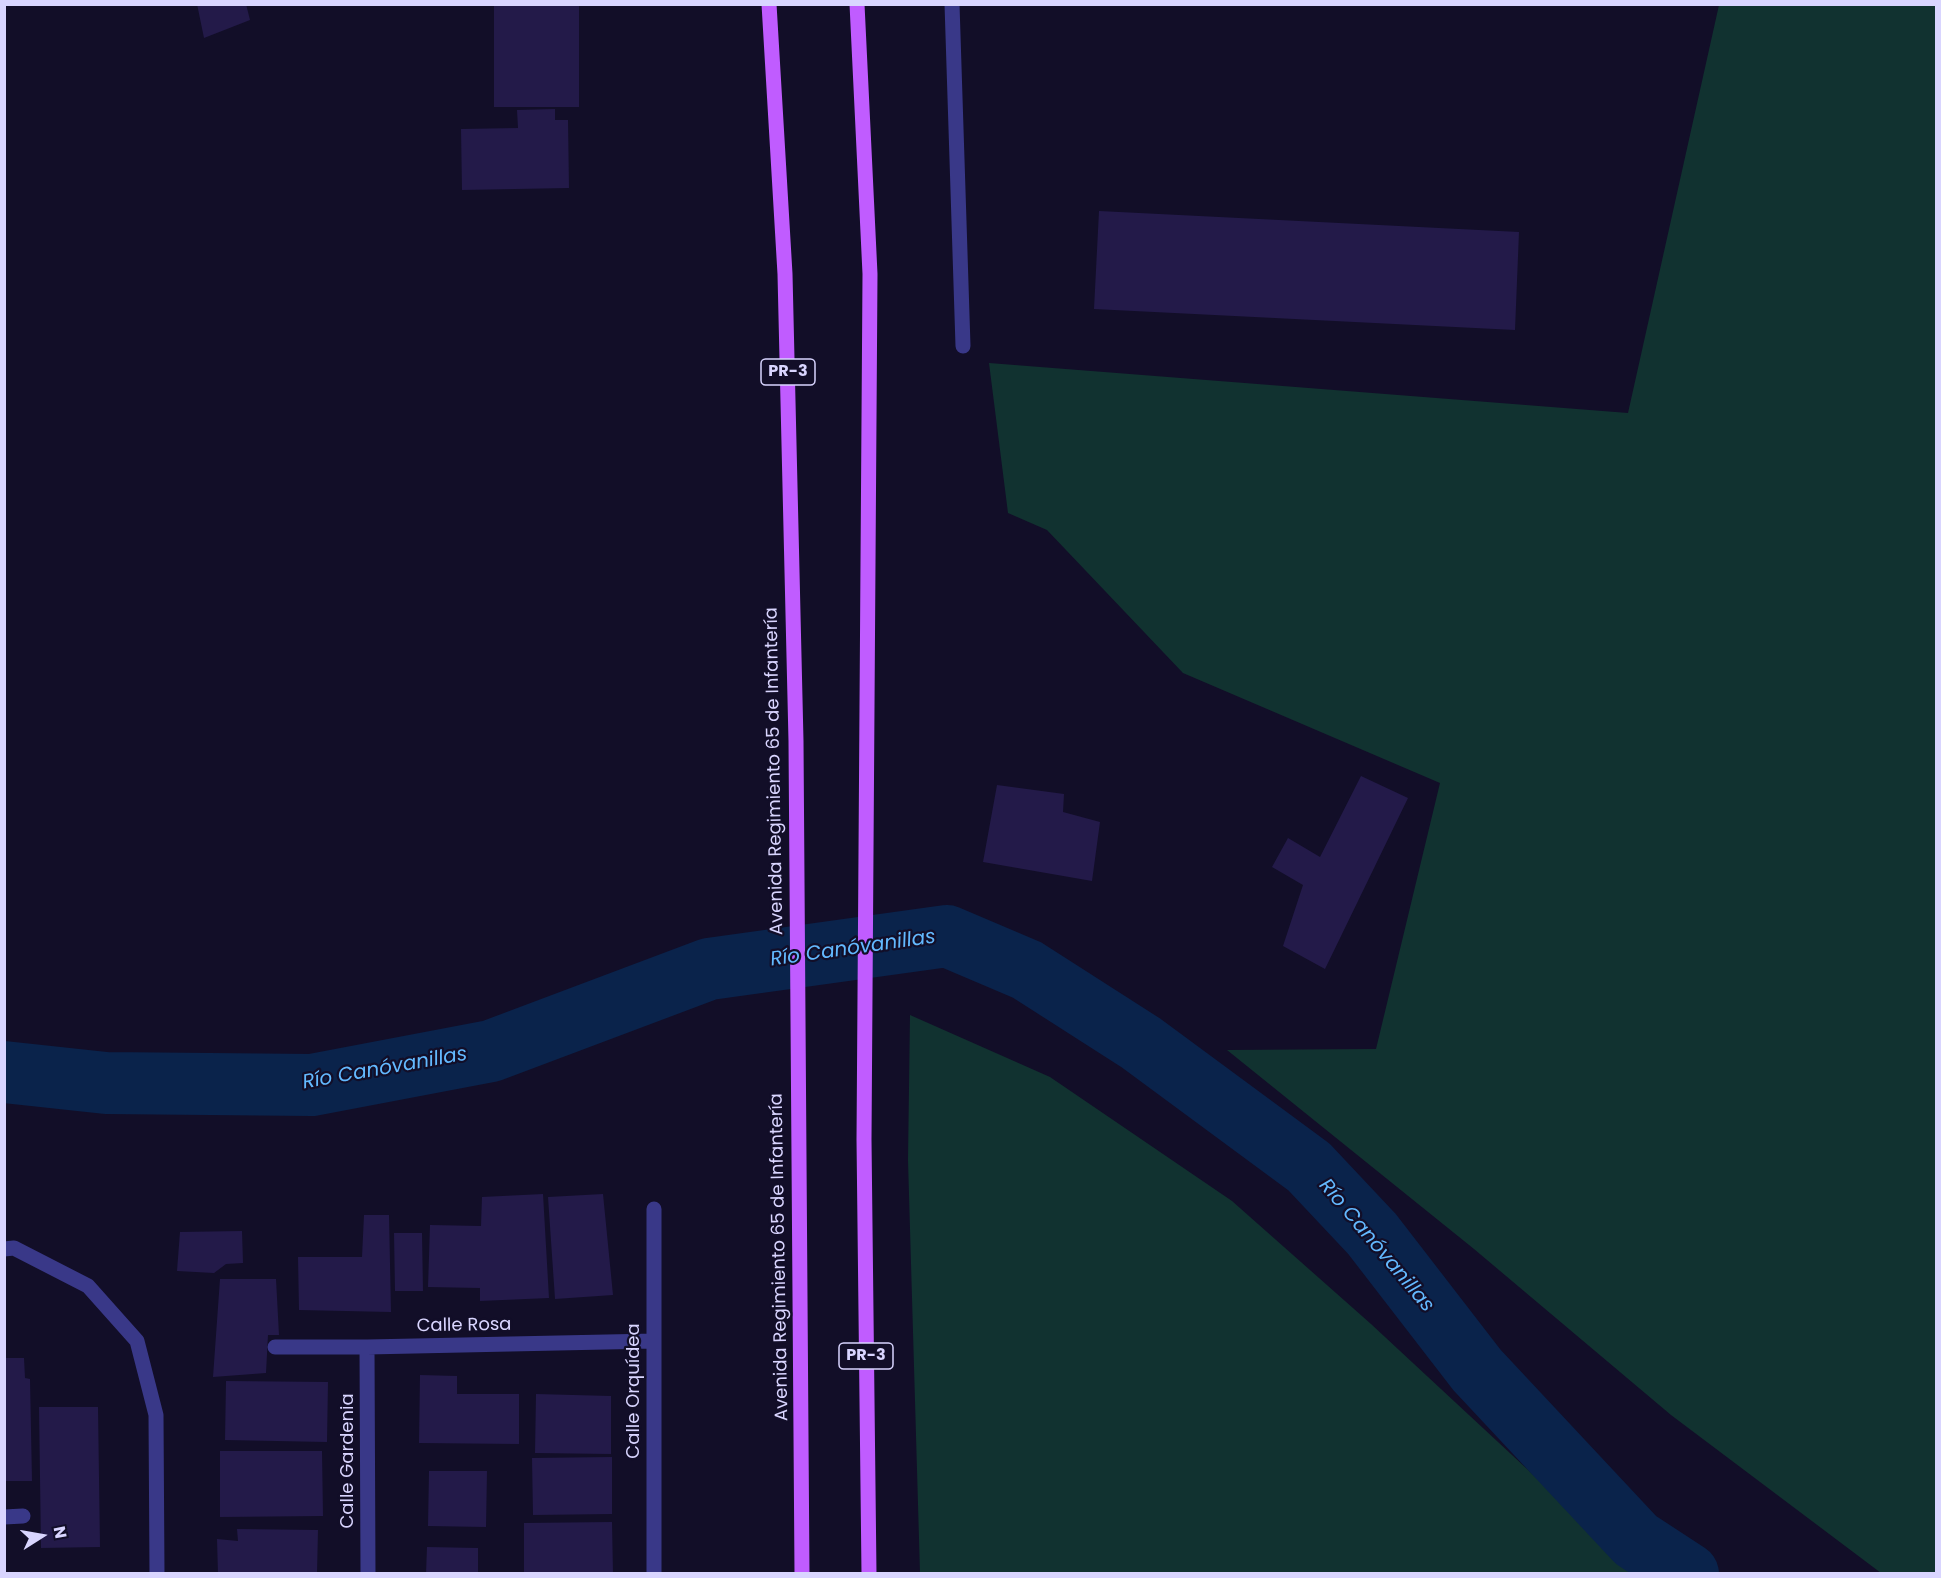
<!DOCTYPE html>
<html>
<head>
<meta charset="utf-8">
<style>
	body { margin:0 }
	#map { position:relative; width:1941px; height:1578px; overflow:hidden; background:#120e28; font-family:Poppins,sans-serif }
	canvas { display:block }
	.frame { position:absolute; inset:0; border:6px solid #d9d5ff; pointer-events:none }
	.north { position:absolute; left:12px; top:1506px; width:60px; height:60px; -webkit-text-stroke:4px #120e28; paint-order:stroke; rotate:79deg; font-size:16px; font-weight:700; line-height:24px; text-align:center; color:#d9d5ff }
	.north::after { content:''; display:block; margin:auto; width:21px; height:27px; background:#d9d5ff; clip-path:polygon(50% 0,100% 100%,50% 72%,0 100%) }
</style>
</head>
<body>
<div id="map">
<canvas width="1941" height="1578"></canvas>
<div class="frame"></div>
<div class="north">N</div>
</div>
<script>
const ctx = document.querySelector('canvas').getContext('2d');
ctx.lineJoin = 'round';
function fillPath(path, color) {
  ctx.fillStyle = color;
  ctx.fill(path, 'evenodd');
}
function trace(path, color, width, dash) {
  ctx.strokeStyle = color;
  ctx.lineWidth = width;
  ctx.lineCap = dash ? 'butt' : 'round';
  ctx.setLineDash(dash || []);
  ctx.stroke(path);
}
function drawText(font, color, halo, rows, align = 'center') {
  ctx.font = font + ' Poppins,sans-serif';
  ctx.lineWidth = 4.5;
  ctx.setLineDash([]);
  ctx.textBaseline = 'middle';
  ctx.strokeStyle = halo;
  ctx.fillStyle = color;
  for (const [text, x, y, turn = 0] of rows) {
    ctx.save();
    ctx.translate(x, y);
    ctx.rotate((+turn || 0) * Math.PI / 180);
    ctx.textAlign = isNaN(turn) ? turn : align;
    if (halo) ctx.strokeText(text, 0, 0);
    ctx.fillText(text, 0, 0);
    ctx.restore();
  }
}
const green = new Path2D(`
	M1719 5H1936V1573H1881L1671 1415 1474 1249 1227 1050 1376 1049 1440 783 1183 673 1047 530 1008 513 989 363 1628 413Z
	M910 1015 1050 1077 1232 1201 1371 1324 1639 1573H920L908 1160Z`);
const river = new Path2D(`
	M4 1072 106 1083 312 1085 491 1051 709 969 947 936 1027 970 1141 1043 1309 1167 1372 1234 1477 1370 1636 1540 1688 1574`);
const building = new Path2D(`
	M197 4H246L250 20 204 38Z
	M494 4H579V107H494Z
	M555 109V120H568L569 188 462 190 461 129 518 128 517 110Z
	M1099 211 1519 232 1515 330 1094 309Z
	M1361 776 1408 798 1325 969 1283 946 1303 885 1272 867 1288 838 1320 857Z
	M997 785 1064 794 1063 812 1100 822 1092 881 983 862Z
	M543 1194 549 1298 480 1301V1288L428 1287 430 1225 481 1226 482 1197Z
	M603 1194 613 1295 555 1299 548 1197Z
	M364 1215H389L391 1312 299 1310 298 1257H362Z
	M242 1231 243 1263 226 1264 214 1273 177 1271 180 1232Z
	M394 1233H422L423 1291H395Z
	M220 1279H276L279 1335H268L266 1373 213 1377Z
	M4 1358H24L25 1378 30 1379 32 1481H4Z
	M420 1375 457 1376V1394H519V1444L419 1443Z
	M226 1381 328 1382 327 1442 225 1440Z
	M536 1394 611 1396V1454L535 1453Z
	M39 1407H98L100 1547 41 1548Z
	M220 1451H322L323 1516 220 1517Z
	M612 1457V1514L533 1515 532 1458Z
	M429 1471H487L486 1527 428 1526Z
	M612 1522 613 1574H524V1523Z
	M237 1529 318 1530 317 1574H218L217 1539 238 1541Z
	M427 1547 478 1548V1574H426Z`);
const minor = new Path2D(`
	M952 4 963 346
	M4 1249 14 1248 88 1286 137 1341 156 1415 157 1574
	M275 1347H367L654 1341
	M367 1347 368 1574
	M4 1517 23 1516
	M654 1574V1209`);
const major = new Path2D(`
	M769 4 785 274 796 741 802 1574
	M857 4 870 274 864 1139 869 1574`);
const shields = [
	[788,372,54],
	[866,1356,54]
];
const shieldNames = [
	["PR-3",788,372],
	["PR-3",866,1356]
];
const streetNames = [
	["Avenida Regimiento 65 de Infantería",775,771,-91],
	["Avenida Regimiento 65 de Infantería",780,1257,-91],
	["Calle Rosa",464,1326,-1],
	["Calle Orquídea",634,1391,-90],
	["Calle Gardenia",348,1461,-90]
];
const waterNames = [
	["Río Canóvanillas",853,949,-8],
	["Río Canóvanillas",385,1069,-10],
	["Río Canóvanillas",1376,1246,50]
];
fillPath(green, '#113230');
trace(river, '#0a234b', 62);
fillPath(building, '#231a49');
trace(minor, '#393888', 15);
trace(major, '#c05cff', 15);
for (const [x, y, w] of shields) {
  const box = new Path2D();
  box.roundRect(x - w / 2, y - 13, w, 26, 4.5);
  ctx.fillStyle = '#120e28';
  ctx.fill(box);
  trace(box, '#d9d5ff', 1.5);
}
drawText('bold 16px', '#d9d5ff', null, shieldNames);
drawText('18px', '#d9d5ff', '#120e28', streetNames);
drawText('italic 20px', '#63b9ff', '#120e28', waterNames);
</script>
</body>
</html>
